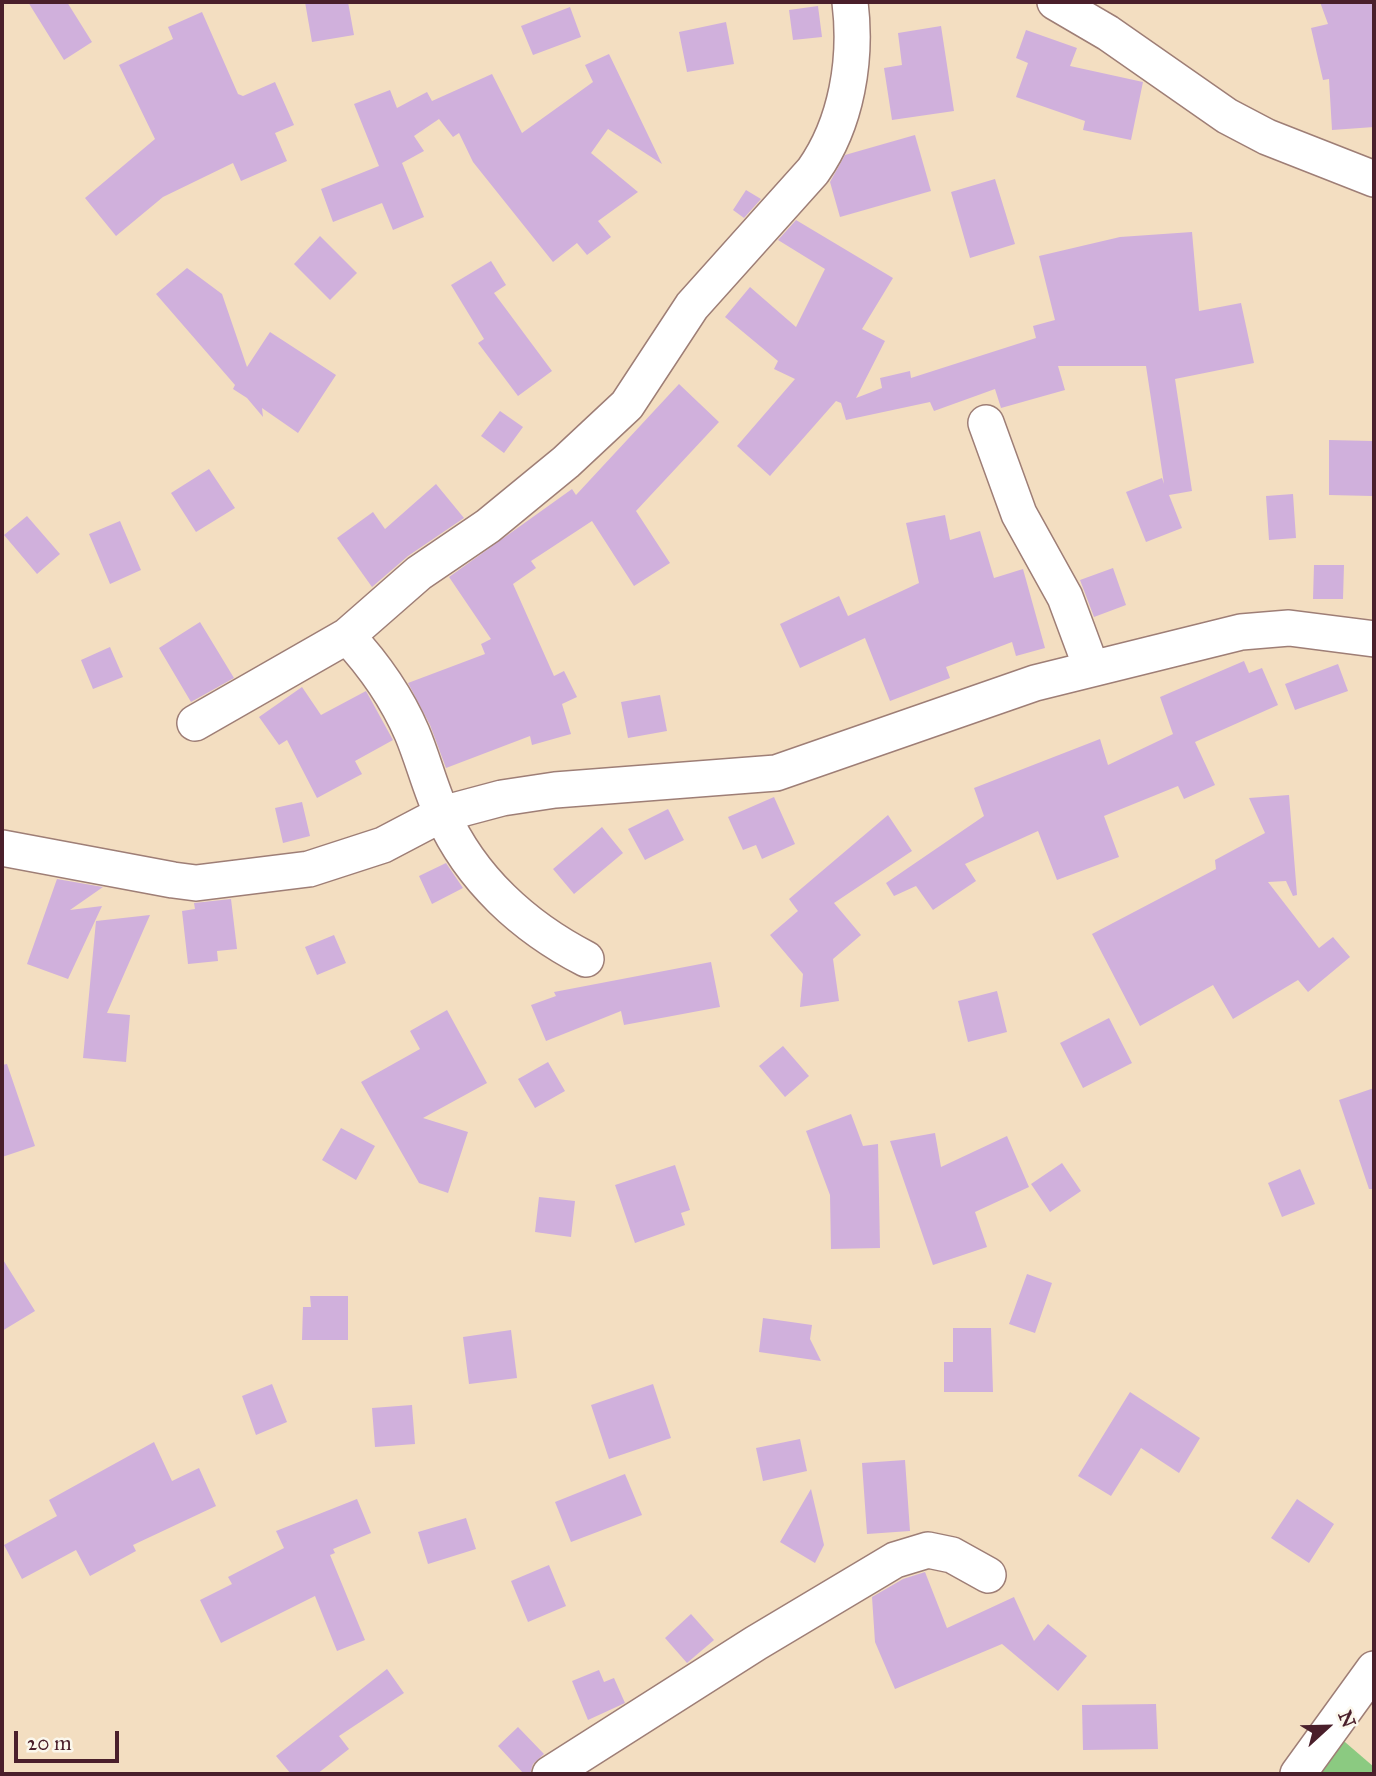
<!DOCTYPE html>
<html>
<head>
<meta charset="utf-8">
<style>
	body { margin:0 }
	#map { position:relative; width:1376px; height:1776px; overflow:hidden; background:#f3dec1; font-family:"IM FELL Great Primer",serif }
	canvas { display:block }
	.frame { position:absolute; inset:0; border:4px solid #4a1f2b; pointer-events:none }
	.north { position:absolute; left:1292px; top:1692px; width:70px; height:70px; -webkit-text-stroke:5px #fbf7ec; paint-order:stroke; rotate:68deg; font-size:19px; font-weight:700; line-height:28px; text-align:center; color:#4a1f2b }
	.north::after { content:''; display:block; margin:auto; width:24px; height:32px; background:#4a1f2b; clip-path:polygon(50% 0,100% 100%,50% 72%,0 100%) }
	.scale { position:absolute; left:14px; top:1731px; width:105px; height:32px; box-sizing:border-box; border:4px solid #4a1f2b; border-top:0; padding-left:9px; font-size:21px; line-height:24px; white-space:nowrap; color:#4a1f2b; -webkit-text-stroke:5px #fbf7ec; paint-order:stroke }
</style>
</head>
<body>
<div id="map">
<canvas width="1376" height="1776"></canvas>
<div class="frame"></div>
<div class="north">N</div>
<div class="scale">20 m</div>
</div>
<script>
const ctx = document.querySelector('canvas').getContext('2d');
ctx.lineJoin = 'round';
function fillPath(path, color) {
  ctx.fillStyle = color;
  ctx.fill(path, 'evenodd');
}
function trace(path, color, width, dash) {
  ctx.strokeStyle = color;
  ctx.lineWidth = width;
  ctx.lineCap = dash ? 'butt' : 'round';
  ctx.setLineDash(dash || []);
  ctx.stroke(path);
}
const green = new Path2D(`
	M1317 1718 1374 1767V1774H1278Z`);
const building = new Path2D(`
	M28 2H67L92 42 64 60Z
	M305 2H348L354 35 312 42Z
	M1320 2H1374V127L1332 130 1329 79 1323 80 1311 28 1328 24Z
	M818 6 822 37 793 40 789 10Z
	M570 7 581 37 533 55 521 26Z
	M202 12 238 94 243 96 275 82 294 125 275 133 287 161 241 181 233 163 163 197 116 236 85 198 155 139 119 65 173 39 168 27Z
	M726 22 734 64 687 72 679 32Z
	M941 26 954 111 892 120 884 68 902 65 898 33Z
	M1026 30 1077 48 1070 66 1143 82 1131 140 1083 130 1085 121 1016 97 1028 63 1016 58Z
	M609 54 662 164 608 129 591 153 638 192 598 221 611 237 587 255 577 243 553 262 473 162 459 133 453 137 439 119 414 136 424 151 402 163 424 217 393 230 382 203 333 222 321 189 379 166 354 104 390 90 397 108 427 92 432 101 492 74 522 133 593 82 585 65Z
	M915 135 931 191 840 217 830 182 845 155Z
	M995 179 1015 244 970 258 951 192Z
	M746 190 761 199 744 218 733 210Z
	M796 220 893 278 862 329 885 341 856 398 882 388 880 378 910 371 911 378 1036 338 1033 326 1055 320 1039 256 1120 237 1192 232 1199 311 1241 303 1254 363 1175 379 1192 491 1169 495 1182 528 1146 542 1126 492 1162 478 1164 484 1146 366H1058L1065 390 1001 408 995 389 934 411 930 402 846 420 841 403 836 401 770 476 737 446 795 379 774 369 778 361 725 317 750 287 796 327 825 269 778 240Z
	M320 236 357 273 330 300 294 264Z
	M491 261 506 285 494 293 552 371 518 396 478 343 484 339 451 285Z
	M187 268 222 294 247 367 270 332 336 375 298 433 262 408 263 417 247 398 233 389 235 385 156 294Z
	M679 384 719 422 636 511 670 563 634 586 592 521 531 561 536 568 513 584 554 676 564 671 577 697 562 704 571 734 532 745 530 736 446 768 430 725 408 683 485 654 481 644 491 639 449 577 572 489 576 495Z
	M500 411 523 427 504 453 481 436Z
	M1329 440 1372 441V496L1329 495Z
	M209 469 235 508 196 532 171 493Z
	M436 484 464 518 408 556 372 587 337 538 373 512 385 529Z
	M1293 494 1296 538 1269 540 1266 496Z
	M945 515 950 540 980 531 994 578 1023 569 1045 648 1016 656 1012 642 946 667 950 678 890 701 865 638 800 668 780 624 839 596 848 616 919 583 906 523Z
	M27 516 60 554 37 574 4 535Z
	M120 521 141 570 110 584 89 534Z
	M1314 565H1344L1343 599H1313Z
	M1113 568 1126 605 1094 617 1080 580Z
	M200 622 234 678 191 702 159 648Z
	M110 647 123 677 93 689 81 660Z
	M1244 661 1249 673 1262 668 1278 705 1195 742 1215 785 1184 799 1178 786 1104 816 1119 857 1057 880 1038 831 965 864 976 881 933 910 916 886 894 896 886 883 984 816 974 788 1100 739 1108 765 1173 734 1160 697Z
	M1338 664 1348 691 1295 710 1285 684Z
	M302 687 321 715 366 691 393 740 355 761 362 774 317 798 287 740 279 745 259 717Z
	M660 695 667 731 628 738 621 702Z
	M1289 795 1297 895 1293 896 1286 881 1268 882 1319 948 1333 937 1350 957 1308 992 1298 980 1233 1019 1213 985 1140 1026 1092 934 1216 869 1215 860 1265 833 1249 798Z
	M774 797 795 844 762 859 756 845 743 850 728 817Z
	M302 802 310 836 283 843 275 808Z
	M668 809 684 840 645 860 628 829Z
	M888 815 912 851 834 903 861 935 833 959 839 1001 800 1007 803 974 770 935 798 911 789 899Z
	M602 827 623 853 574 894 553 869Z
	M446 863 463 888 432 904 419 876Z
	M57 879 103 887 70 910 102 906 68 979 27 964Z
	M231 899 237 949 217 951 218 961 188 964 182 911 195 909 194 903Z
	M150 915 107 1013 130 1015 126 1062 83 1058 96 921Z
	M334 935 346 963 317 975 305 947Z
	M711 962 720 1007 624 1025 621 1011 546 1041 531 1005 556 996 554 992Z
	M997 991 1007 1032 968 1042 958 1001Z
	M447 1010 487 1083 423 1118 468 1132 448 1193 419 1183 361 1082 420 1049 410 1031Z
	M1109 1018 1132 1063 1083 1088 1060 1043Z
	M783 1046 809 1076 785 1097 759 1066Z
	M548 1062 565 1091 535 1108 518 1079Z
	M7 1064 35 1146 2 1157V1065Z
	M1374 1088V1189H1369L1339 1100Z
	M851 1114 863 1146 878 1144 880 1248 831 1249 830 1195 806 1131Z
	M341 1128 375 1146 356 1180 322 1160Z
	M935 1133 941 1167 1007 1136 1029 1187 975 1212 987 1247 933 1265 890 1141Z
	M1062 1163 1081 1191 1050 1212 1031 1184Z
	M675 1165 690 1210 681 1213 685 1225 635 1243 615 1185Z
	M1300 1169 1315 1204 1282 1217 1268 1183Z
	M539 1197 575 1201 571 1237 535 1232Z
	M2 1258 35 1311 2 1331Z
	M1027 1274 1052 1283 1035 1333 1009 1324Z
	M310 1296H348V1340H302L303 1307H311Z
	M763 1318 812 1325 810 1339 821 1361 759 1352Z
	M953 1328H991L993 1392H944V1362H953Z
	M511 1330 517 1378 469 1384 463 1337Z
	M272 1384 287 1422 256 1435 242 1396Z
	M653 1384 671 1438 609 1459 591 1405Z
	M1130 1392 1200 1438 1179 1473 1141 1448 1111 1496 1078 1476Z
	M412 1405 415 1444 375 1447 372 1408Z
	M800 1439 807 1471 763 1481 756 1448Z
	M154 1442 172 1481 199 1468 216 1506 133 1545 136 1551 90 1576 76 1550 22 1579 4 1545 57 1516 49 1500Z
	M905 1460 910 1531 867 1534 862 1463Z
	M625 1474 642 1515 571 1542 555 1502Z
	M811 1489 824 1545 815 1563 780 1542Z
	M357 1499 371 1533 333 1549 335 1553 330 1555 365 1640 337 1651 315 1596 221 1643 200 1600 232 1584 228 1577 284 1548 276 1531Z
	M1297 1499 1334 1524 1309 1563 1271 1538Z
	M466 1518 476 1549 428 1564 418 1532Z
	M549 1565 566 1606 528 1622 511 1581Z
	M925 1572 947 1628 1014 1597 1034 1641 1048 1624 1087 1656 1058 1691 1002 1644 895 1689 875 1642 872 1597 903 1579Z
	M691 1614 714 1640 687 1663 665 1638Z
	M387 1669 404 1693 339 1736 349 1749 317 1774H291L276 1756Z
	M599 1670 604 1682 614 1678 625 1703 588 1720 572 1681Z
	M1156 1704 1158 1749 1083 1750 1082 1705Z
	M518 1727 544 1754 533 1764 530 1774H524L498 1746Z`);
const street = new Path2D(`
	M1055 2 1108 33 1227 116 1267 137 1374 179
	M986 423 1019 514 1065 597 1091 667
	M347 636C374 665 396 696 412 733 423 759 430 788 442 814 471 879 524 927 586 959
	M195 723 347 636 419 573 488 526 566 462 627 405 692 306 813 171C847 123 857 59 850 2
	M2 848 173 880 196 883 309 869 383 845 442 814 502 798 555 790 776 773 1035 683 1241 632 1289 628 1374 639
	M550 1774 756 1643 895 1560 928 1550 952 1555 988 1575
	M1298 1774 1374 1669`);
fillPath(green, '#8bca81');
fillPath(building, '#d0b0dc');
trace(street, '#9e7e76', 38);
trace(street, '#fff', 35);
</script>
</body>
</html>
